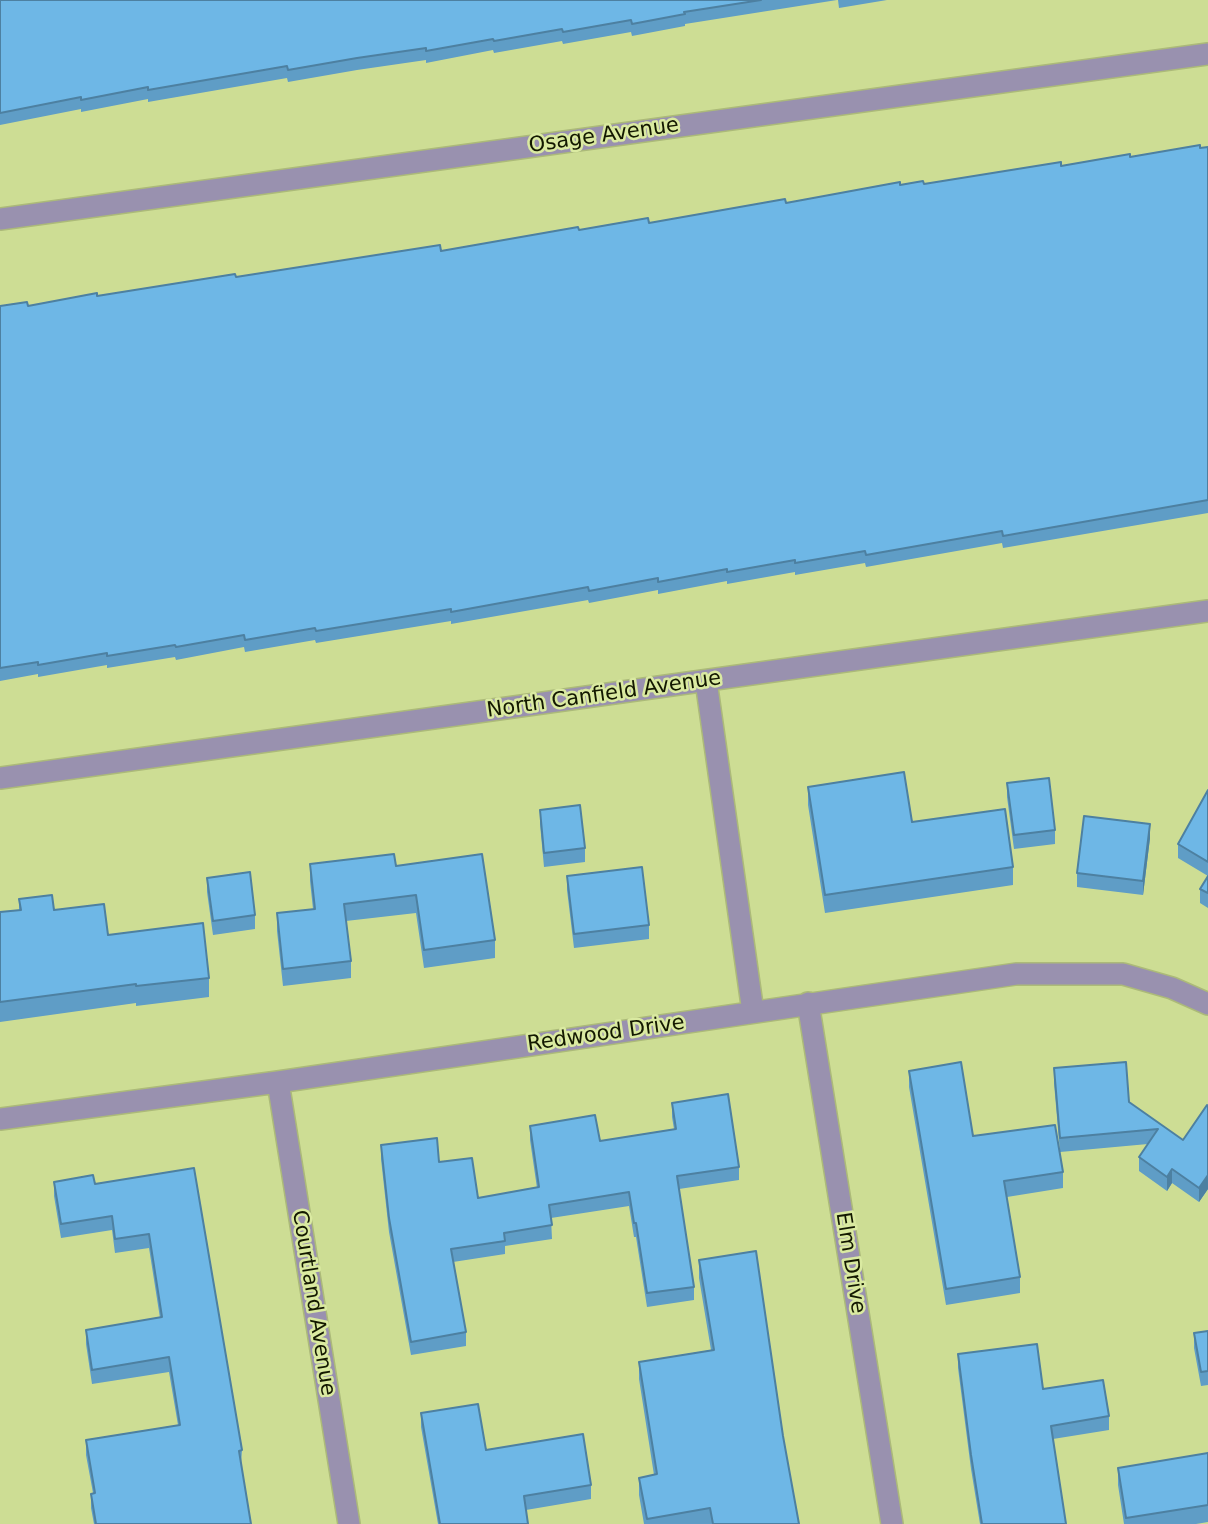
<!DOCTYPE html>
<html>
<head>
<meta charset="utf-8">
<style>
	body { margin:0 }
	canvas { display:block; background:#cddd94 }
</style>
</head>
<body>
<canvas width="1208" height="1524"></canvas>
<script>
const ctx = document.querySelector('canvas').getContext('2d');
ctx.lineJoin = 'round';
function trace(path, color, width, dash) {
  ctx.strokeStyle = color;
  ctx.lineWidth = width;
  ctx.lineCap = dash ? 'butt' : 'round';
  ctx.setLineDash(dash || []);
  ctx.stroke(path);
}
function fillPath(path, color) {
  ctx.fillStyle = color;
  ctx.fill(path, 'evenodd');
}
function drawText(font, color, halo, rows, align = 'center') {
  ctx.font = font + ' "DejaVu Sans",sans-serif';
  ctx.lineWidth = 5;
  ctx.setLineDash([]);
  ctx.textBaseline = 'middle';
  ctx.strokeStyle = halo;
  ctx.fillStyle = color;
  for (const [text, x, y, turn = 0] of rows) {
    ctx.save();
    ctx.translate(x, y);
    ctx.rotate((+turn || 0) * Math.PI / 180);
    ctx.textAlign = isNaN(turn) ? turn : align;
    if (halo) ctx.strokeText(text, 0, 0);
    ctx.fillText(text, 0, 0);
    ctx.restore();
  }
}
const street = new Path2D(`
	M0 219 1208 54
	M706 681 753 1012
	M0 778 1208 611
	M808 1003 892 1524
	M278 1082 349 1524
	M0 1119 278 1082 1016 974H1123L1172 988 1208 1004`);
const wall = new Path2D(`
	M0 0H837L685 24V26L632 36 631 32 563 44 562 41 494 53 493 50 426 63V60L357 70 288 82 287 78 148 102V99L81 112V109L0 125Z
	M838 0H887L839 8Z
	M1208 147V513L1003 548 1002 543 866 567 865 563 795 575V572L727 584V581L658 594V590L589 603 588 600 451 624V621L316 643 315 640 245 652 244 647 176 660 175 657 107 668V665L38 677V674L0 681V306H28L441 251 579 230 649 223 786 203 900 185 924 184Z
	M1007 783 1055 830V844L1014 849 1007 797Z
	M808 787 912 822 1013 867V885L825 913 808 805Z
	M1208 790V908L1200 903V889L1208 876 1178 858V844Z
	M540 810 585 848V862L544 867 540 824Z
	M1150 838 1143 895 1077 887V873Z
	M310 864 396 866 495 940V958L424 968 416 913 346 921 351 961V978L283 986 277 931V913L313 909 310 881Z
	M567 876 649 925V939L574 948 567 890Z
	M207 878 255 915V929L213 935 207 892Z
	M19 899 54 910 209 978V997L136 1006V1003L0 1022V912L19 910Z
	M1054 1068 1129 1102 1183 1140 1208 1106V1189L1199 1202 1172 1183 1167 1191 1139 1171V1157L1148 1144 1060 1152 1054 1083Z
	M909 1071 973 1136 1063 1172V1188L1007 1197 1020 1277V1293L946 1305 909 1087Z
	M672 1103 739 1167V1180L679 1189 694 1287V1300L647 1307 636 1237H634L629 1206 551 1218 552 1239 505 1246V1254L453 1262 466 1332V1346L411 1355 389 1232 381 1159V1145L439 1162 478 1198 537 1188 530 1140V1126L600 1141 674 1129 672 1117Z
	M194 1168 242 1450 241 1464 251 1524H94L91 1508V1494L93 1493 86 1455V1440L178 1425 169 1372 92 1384 86 1344V1330L160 1318 149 1248 115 1253 112 1230 61 1238 54 1196V1182L95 1184Z
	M699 1260 783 1436 799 1524H644L639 1495V1478L654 1475 639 1379V1362L711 1350 699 1278Z
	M1208 1331V1385L1201 1386 1194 1348V1333Z
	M958 1354 1109 1416V1430L1053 1439 1066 1524H980L971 1469 958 1368Z
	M421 1413 486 1450 591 1485V1499L526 1510 528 1524H438L421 1427Z
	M1208 1453V1522L1196 1524H1124L1118 1485V1468Z`);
const shadedWall = new Path2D(`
	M1150 824V838L1143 895V881Z
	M1172 1169V1183L1167 1191V1177Z
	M1208 1175V1189L1199 1202V1188Z`);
const building = new Path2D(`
	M0 0H761L684 12 685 14 632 24 631 20 563 32 562 29 494 41 493 39 426 51V48L357 58 288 70 287 66 148 90V87L81 100V97L0 113Z
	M1200 145V148L1208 147V500L1003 536 1002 531 866 555 865 551 795 563V560L727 572V569L658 582V578L589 591 588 587 451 612V609L316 631 315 628 245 640 244 635 176 647 175 645 107 656V653L38 665V662L0 668V306L27 302 28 306 97 293V296L235 274 236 277 440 245 441 251 578 227 579 230 648 218 649 223 785 199 786 203 900 182V185L923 181 924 184 1061 162V166L1130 154V157Z
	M904 772 912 822 1005 809 1013 867 825 895 808 787Z
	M1049 778 1055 830 1014 835 1007 783Z
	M1208 790V862L1178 844Z
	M580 805 585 848 544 853 540 810Z
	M1084 816 1150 824 1143 881 1077 873Z
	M394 854 396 866 482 854 495 940 424 950 416 895 344 904 351 961 283 969 277 913 315 909 310 864Z
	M642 867 649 925 574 934 567 876Z
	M250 872 255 915 213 921 207 878Z
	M1208 876V893L1200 889Z
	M52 895 54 910 104 904 108 935 203 923 209 978 136 986V984L0 1002V912L21 910 19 899Z
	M961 1062 973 1136 1055 1125 1063 1172 1004 1181 1020 1277 946 1289 909 1071Z
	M1126 1062 1129 1102 1183 1140 1207 1105 1208 1106V1175L1199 1188 1172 1169 1167 1177 1139 1157 1158 1129 1060 1138 1054 1068Z
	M728 1094 739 1167 677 1176 694 1287 647 1293 636 1223H634L629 1192 549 1205 552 1225 504 1233 505 1241 451 1249 466 1332 411 1342 389 1218 381 1145 437 1138 439 1162 472 1158 478 1198 539 1187 530 1126 595 1115 600 1141 676 1129 672 1103Z
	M194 1168 242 1450 239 1451 251 1524H96L91 1494 95 1493 86 1440 180 1425 169 1357 92 1370 86 1330 162 1317 149 1234 115 1239 112 1216 61 1224 54 1182 93 1175 95 1184Z
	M756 1251 783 1436 799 1524H713L710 1508 647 1519 639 1478 657 1474 639 1362 714 1350 699 1260Z
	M1208 1331V1371L1201 1372 1194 1333Z
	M1037 1344 1043 1389 1103 1380 1109 1416 1051 1426 1066 1524H982L971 1455 958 1354Z
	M478 1404 486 1450 583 1434 591 1485 524 1496 528 1524H440L421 1413Z
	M1208 1453V1505L1126 1518 1118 1468Z`);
const streetNames = [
	["Osage Avenue",604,136,-8],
	["North Canfield Avenue",604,695,-8],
	["Redwood Drive",606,1034,-8],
	["Elm Drive",850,1263,81],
	["Courtland Avenue",313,1303,81]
];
trace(street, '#acba79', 24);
trace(street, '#9991af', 21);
fillPath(wall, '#5f9dc6');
fillPath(shadedWall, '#4d80a1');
fillPath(building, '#6eb7e6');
trace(building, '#4d80a1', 2);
drawText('21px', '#131800', '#daeaa1', streetNames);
</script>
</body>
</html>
